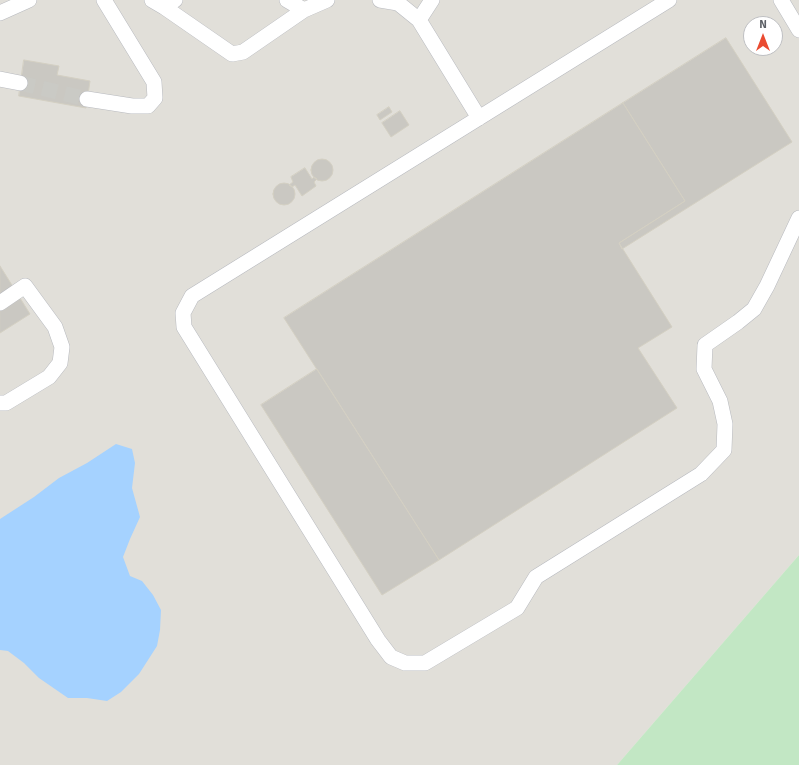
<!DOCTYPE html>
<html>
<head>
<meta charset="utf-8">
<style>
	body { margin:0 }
	#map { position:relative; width:799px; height:765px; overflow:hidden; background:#efeee5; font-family:Signika,sans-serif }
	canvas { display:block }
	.north { position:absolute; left:743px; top:16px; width:40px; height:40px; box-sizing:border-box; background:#fff; border:1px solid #bebfc2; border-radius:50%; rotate:0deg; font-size:11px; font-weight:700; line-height:16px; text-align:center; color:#5d6066 }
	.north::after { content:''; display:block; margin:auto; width:14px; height:18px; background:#ea4b31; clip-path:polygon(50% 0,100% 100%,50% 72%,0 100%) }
</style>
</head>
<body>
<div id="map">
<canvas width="799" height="765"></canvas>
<div class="north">N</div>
</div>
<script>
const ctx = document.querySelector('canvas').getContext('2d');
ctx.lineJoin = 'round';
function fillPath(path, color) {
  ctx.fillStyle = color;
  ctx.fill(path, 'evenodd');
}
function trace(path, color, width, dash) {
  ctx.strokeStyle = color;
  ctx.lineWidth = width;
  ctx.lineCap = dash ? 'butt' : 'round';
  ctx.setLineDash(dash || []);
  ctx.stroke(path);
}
const industrial = new Path2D(`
	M0 0H799V555L617 765H0ZM751 24H775V48H751Z`);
const green = new Path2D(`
	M799 555V765H617Z`);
const water = new Path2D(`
	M116 444 132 449 135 463 132 488 140 517 130 539 123 557 130 576 142 581 153 595 161 610 160 630 157 646 139 674 121 692 107 701 87 698H68L39 678 24 663 8 651 0 650V519L34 497 59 478 87 463Z`);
const building = new Path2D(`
	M726 38 792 142 622 249 619 243 685 201 623 103Z
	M24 60 59 66 57 75 90 81 86 108 19 96Z
	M623 103 685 201 619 243 672 327 638 348 677 408 439 560 284 318Z
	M389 107 392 112 380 120 377 115Z
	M400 111 409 125 391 137 382 123Z
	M311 170a11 11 0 1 1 22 0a11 11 0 1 1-22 0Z
	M305 168 312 179 314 177 317 179 314 182 316 186 302 196 295 185 292 187 289 185 293 182 291 177Z
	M273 194a11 11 0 1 1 22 0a11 11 0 1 1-22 0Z
	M0 266 30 314 0 333Z
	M317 369 439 560 382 595 261 405Z`);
const minorTunnel = new Path2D(`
	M20 83 87 99`);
const minor = new Path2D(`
	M152 0 164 7 175 0
	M287 0 304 10 327 0
	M380 0 398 3 419 20 479 118
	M669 0 192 296 183 313 184 327 378 640 391 657 405 663H425L517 608 536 577 701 474 724 450 725 424 720 401 704 369 705 345 738 322 754 309 767 286 799 218
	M781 0 799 30
	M164 7 232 54 243 52 304 10
	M0 13 29 0
	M419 20 432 0
	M0 79 20 83
	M87 99 132 106H148L155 98 154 82 104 0
	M0 303 25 286 55 327 62 347 60 363 49 377 6 403H0`);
fillPath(industrial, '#e1dfd9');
fillPath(green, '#c2e7c4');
fillPath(water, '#a5d2ff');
fillPath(building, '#cac8c2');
trace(building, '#d4d0c3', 1);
trace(minorTunnel, '#cacac5', 15, [15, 8]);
trace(minor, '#b8babf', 16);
trace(minor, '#fff', 15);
</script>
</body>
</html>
